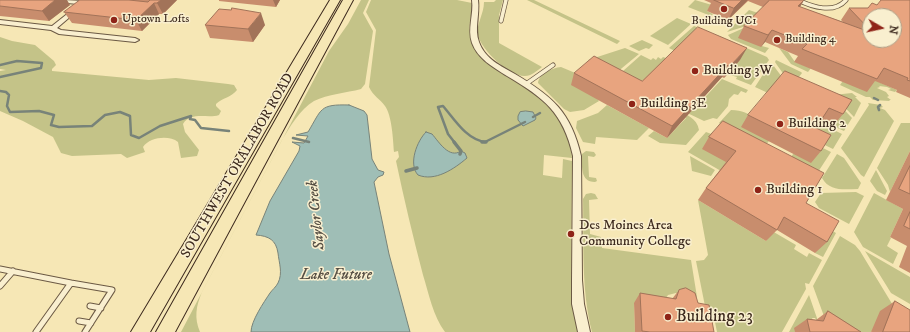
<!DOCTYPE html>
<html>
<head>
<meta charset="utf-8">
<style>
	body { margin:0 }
	#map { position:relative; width:910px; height:332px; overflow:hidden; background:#f6e7b5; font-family:"IM FELL DW Pica",serif }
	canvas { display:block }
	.north { position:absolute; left:862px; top:8px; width:40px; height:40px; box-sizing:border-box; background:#f9efcf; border:1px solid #aea088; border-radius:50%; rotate:99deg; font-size:11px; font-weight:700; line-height:16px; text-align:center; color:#3d2a1e }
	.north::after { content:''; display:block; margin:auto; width:14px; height:18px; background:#8f2418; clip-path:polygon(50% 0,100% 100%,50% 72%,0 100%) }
</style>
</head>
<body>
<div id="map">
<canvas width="910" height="332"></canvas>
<div class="north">N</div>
</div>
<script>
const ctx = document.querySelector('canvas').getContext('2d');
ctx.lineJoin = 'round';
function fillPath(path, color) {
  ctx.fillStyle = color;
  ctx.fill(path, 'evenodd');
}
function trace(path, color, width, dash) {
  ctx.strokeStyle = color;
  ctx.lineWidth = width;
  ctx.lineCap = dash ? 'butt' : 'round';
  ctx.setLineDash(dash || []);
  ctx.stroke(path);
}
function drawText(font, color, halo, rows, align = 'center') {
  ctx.font = font + ' "IM FELL DW Pica",serif';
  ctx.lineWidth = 3;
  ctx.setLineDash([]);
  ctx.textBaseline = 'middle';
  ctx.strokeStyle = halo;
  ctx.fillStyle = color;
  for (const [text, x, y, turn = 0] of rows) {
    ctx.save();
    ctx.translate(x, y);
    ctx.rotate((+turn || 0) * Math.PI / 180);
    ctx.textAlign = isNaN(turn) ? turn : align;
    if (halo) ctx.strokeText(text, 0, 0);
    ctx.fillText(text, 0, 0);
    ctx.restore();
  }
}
const green = new Path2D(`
	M361 0H369L363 13 373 31 365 84 361 89C346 93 328 94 314 101 300 109 290 127 282 140L202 292C196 306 194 318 200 332H181L329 51 348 24Z
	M371 0H457L472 3C473 13 467 26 471 36 483 72 520 78 546 101 551 105 555 112 558 118 567 130 572 143 572 158L544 155 543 175 562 178 563 159 572 161 571 293 573 307 578 332H445C433 316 429 294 423 275 413 237 404 199 396 161L399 157 398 151 394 152C393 139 392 116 385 106 380 99 373 96 369 87L376 30 366 12Z
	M496 0H503L499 15V43L542 67C537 71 531 76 525 76 510 77 481 50 478 35 476 24 484 14 484 2H494Z
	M527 0H534L620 41 617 44Z
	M695 0 712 5 707 11 713 14 711 16 688 7Z
	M749 10 761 14 743 27 727 32Z
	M677 18 691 24 668 45 650 36Z
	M694 26 709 32 706 36 679 53 669 48Z
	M746 27 762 46 769 48 765 53 731 39 728 35Z
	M717 35 767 57 769 60 751 85 736 79 737 77 727 74 740 60Z
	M0 37 12 41 35 45 54 61 56 65 52 69V71L149 80 176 78 228 84 234 85 237 90C232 97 222 98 216 104V106L221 111 219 115C208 119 191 111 183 124L185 132 199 150 197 156 181 158 178 142C169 135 150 137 143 147L145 152 127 158 121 154 72 156 61 153 53 137 23 121 0 111V71L6 70 0 69Z
	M642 40 653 45 649 49 646 48 639 51 629 46Z
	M625 48 639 54 616 73 588 60Z
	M779 48 788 52 795 62 811 68 808 72 791 64Z
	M641 55 651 60 653 58 656 60 658 57 661 59 663 57 666 58 669 55 645 84 623 71Z
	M776 60 801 72 802 73 792 86 777 65 775 62Z
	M769 65H773L791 89 768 93 755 87Z
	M561 67 580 75 599 101 584 110 570 112 564 109 538 83C539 74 552 68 561 67Z
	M845 78 874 80 897 90 895 92 888 90 891 89 887 87 879 86 880 87 877 88 886 92 889 96 887 97 891 100H889L890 101 873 100 870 97H866L840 85Z
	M722 79 748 90 746 93 741 91 738 95 734 94 729 99 728 106 717 119 713 118 704 121 679 109 683 104 694 109Z
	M852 93 857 97H855L861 103 854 117 833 95Z
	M834 99 852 118 844 131 833 126 842 112Z
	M868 103 881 105 883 107 880 108 885 110 894 121 864 177 861 175 841 148 869 105Z
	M607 105 649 128 637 140 596 137 595 144 583 142 576 128 577 121 598 113Z
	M675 109C686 114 697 118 699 130L686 145 660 143 648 136 654 131 667 138 686 118 673 111Z
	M731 110C754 110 757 124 769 141L763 148 719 123Z
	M818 122 842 134 833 149 808 137Z
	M901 123H910V151L890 192 888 185 877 168Z
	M706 132 714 135 728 163 721 171 688 152Z
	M821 147 831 152 818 172 789 161 793 154Z
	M586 151 594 152 596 155 594 157 588 156 589 177 596 178 597 181 595 182C580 182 582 166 582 154Z
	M837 154 844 158 861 183 858 189C844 189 830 192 822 178Z
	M690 156 715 170 711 176 692 171Z
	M876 170 887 191 885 195 877 191 870 181Z
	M856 192 864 196 849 224 819 208 815 202 821 193Z
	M591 193 595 194 598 199 589 200 590 234 601 237 602 248 691 260 697 297 676 293 668 295 666 298 634 303 635 332H592C581 289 584 244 583 199L586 194Z
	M874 193 903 209 890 237 891 238 887 246 898 253 893 264 863 247 854 232Z
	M698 200 766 241 772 231 796 245 794 249 807 257 809 253 822 260 809 284 805 283 806 289 782 332H717L715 322 708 321 696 261 704 260 708 255Z
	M783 203 836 233 823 257 815 253 827 232Z
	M840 236 855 245 860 251 894 307 871 332H832L829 330 813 286Z
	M865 251 910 277V304L891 293Z
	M809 295 819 324 815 318H812L814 322 795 332H789Z`);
const water = new Path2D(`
	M349 105 364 111 367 115 372 159 378 170 384 172 383 175 378 177 374 182 389 254 410 332H251C251 321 264 302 270 293 272 290 276 287 278 283 283 273 279 263 278 253 276 240 269 236 256 235L270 201 299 151 300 146 292 142 304 143 308 136 296 135 308 132C322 109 319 104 349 105Z
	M526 111 533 112 536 118 535 120 523 126 518 120V116L520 112Z
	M426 132 432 134C439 142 449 159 461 151L465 153 467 158C454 169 435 182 418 175 408 164 417 141 426 132Z`);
const streamFar1 = new Path2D(`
	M0 65 17 61 42 63 41 68 0 77
	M0 91 6 92 9 95 7 106 10 112 39 111 54 115 51 125 59 127 92 126 105 115 120 112 130 116 131 135 139 138 160 126 191 116 190 119 195 120 201 128 229 131
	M874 98 878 100
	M879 110 878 107 880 105
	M533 117 540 113
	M293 138 309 142
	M455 143 448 134 438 107 443 106C455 120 466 139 485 142L525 122`);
const stream = new Path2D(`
	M454 142 461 151 460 154
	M482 142H486
	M406 171 417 168`);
const laneFar1 = new Path2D(`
	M798 0C812 7 834 14 846 0
	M501 21 506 0
	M526 84 553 65`);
const lane = new Path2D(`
	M0 269 71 283
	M0 286 13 271
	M90 306 101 308
	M79 321 91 323
	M36 332 71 283 112 290 85 332`);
const street = new Path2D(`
	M54 0C65 0 82 0 91 3L88 5 57 2Z
	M472 0H478C480 14 474 29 479 42 485 59 501 66 515 74 552 96 571 112 581 156L582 280 584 304 590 332H578L572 304V280L573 156C563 112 544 98 507 76 493 67 478 59 472 43 467 29 474 14 472 0Z
	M76 7 79 9 78 10 57 28 61 30 135 38 139 40 135 42 59 34 51 30 0 24V20L52 26Z`);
const primary = new Path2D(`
	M330 0H340L150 332H131Z
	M343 0H353L175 332H156Z`);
const wall = new Path2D(`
	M0 0 70 5 49 21 0 16Z
	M80 0H177L163 14H159L142 31 72 23 64 12Z
	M219 0H280L276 7 219 1Z
	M704 0H804L800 7 843 22 841 20 849 8H868L877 5 910 0V98L896 92 897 90 875 81 867 92 794 62 798 56 765 42 761 47 738 38 744 26 763 7 748 1 728 20 707 11 711 3ZM870 16H894L870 40Z
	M205 25H265L253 42 210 38Z
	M740 60 724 78 722 77 667 138 571 85 574 73 642 81Z
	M852 100 843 114 833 126 821 120 816 128 821 151 811 163 741 127 748 115Z
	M723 121 806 203 827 242 815 253 777 230 766 241 698 200 706 188 726 162 702 149 709 137Z
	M910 151V273L899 267 907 246 890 237 903 209 886 200Z
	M679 290 698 303 714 332H635L634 303 640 293 672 299Z
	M895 301 910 332H871L880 311Z
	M828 311 861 332H795L794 328 807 319 816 320Z`);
const shadedWall = new Path2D(`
	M55 0H67L70 5 49 21 42 11Z
	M149 0H157L154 3 159 14 142 31 136 20 151 5Z
	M161 0H177L163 14 157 3Z
	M273 0H280L276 7Z
	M742 0H748L728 20 734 8Z
	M804 0 798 10V6Z
	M261 13 265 25 253 42 248 29Z
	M772 30 765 42 761 47 768 35Z
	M747 48 740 60 724 78 730 66Z
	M728 65 722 77 667 138 672 126Z`);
const building = new Path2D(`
	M0 0H55L42 11 0 6Z
	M80 0H129L148 2 150 0H161L157 3H154L136 20 64 12Z
	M714 0H742L734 8Z
	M770 0H804L798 6 870 32V40H894V16H870V30L849 8H868L872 3 877 5 881 0H910V81L907 80 908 78 884 68 877 79 802 49 807 44 772 30 768 35 744 26Z
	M232 8 261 13 248 29 205 25 219 9 231 10Z
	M698 27 747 48 730 66 728 65 672 126 574 73 594 56 642 81Z
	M785 71 852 100 843 114 829 108 816 128 831 135 821 151 748 115Z
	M723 121 824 173 806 203 839 221 827 242 784 217 777 230 706 188 736 151 709 137Z
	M910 166V194L899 189Z
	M910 212V229L904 226Z
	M686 288 695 293 698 303 709 305 714 332H650L642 331 640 293 676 299 679 290Z
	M895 301 910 310V332H883Z
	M828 311 861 332H810L807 319 823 321Z`);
const markers = [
	[724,9,4,"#8f2418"],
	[114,20,4,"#8f2418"],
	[777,40,4,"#8f2418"],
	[695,71,4,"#8f2418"],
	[632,104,4,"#8f2418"],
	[780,124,4,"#8f2418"],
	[758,190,4,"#8f2418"],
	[571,234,4,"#8f2418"],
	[668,317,4,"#8f2418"]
];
const farPoinames = [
	["Uptown Lofts",122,20],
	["Building UC1",724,22,"center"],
	["Building 4",785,40]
];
const poiNames = [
	["Building 3W",703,71],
	["Building 3E",640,104],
	["Building 2",788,124],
	["Building 1",766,190],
	["Des Moines Area",579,226],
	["Community College",579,242]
];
const streetNames = [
	["SOUTHWEST ORALABOR ROAD",238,166,-60]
];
const waterNames = [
	["Saylor Creek",317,215,-96],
	["Lake Future",336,276]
];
const nearPoinames = [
	["Building 23",676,317]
];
fillPath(green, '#c4c388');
fillPath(water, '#9fbeb6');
trace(water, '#788379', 1);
trace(streamFar1, '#788379', 2.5);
trace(stream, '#788379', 3.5);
trace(laneFar1, '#6b5944', 5);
trace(lane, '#6b5944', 7);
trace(street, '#6b5944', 2);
trace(primary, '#3d2a1e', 2);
trace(laneFar1, '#f9efcf', 3.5);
trace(lane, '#f9efcf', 5);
fillPath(street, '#f9efcf');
fillPath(primary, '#f6e7b5');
fillPath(wall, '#c88d6d');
fillPath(shadedWall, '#a27359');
fillPath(building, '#e8a47f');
trace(building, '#a27359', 1);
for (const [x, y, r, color] of markers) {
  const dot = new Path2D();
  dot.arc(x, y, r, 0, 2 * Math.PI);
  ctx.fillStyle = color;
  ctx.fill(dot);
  trace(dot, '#f9efcf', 1.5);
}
drawText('12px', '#3d2a1e', '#f9efcf', farPoinames, 'left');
drawText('14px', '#3d2a1e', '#f9efcf', poiNames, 'left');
drawText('14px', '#3d2a1e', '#f9efcf', streetNames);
drawText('italic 15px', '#564f44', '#f9efcf', waterNames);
drawText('17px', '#3d2a1e', '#f9efcf', nearPoinames, 'left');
</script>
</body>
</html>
